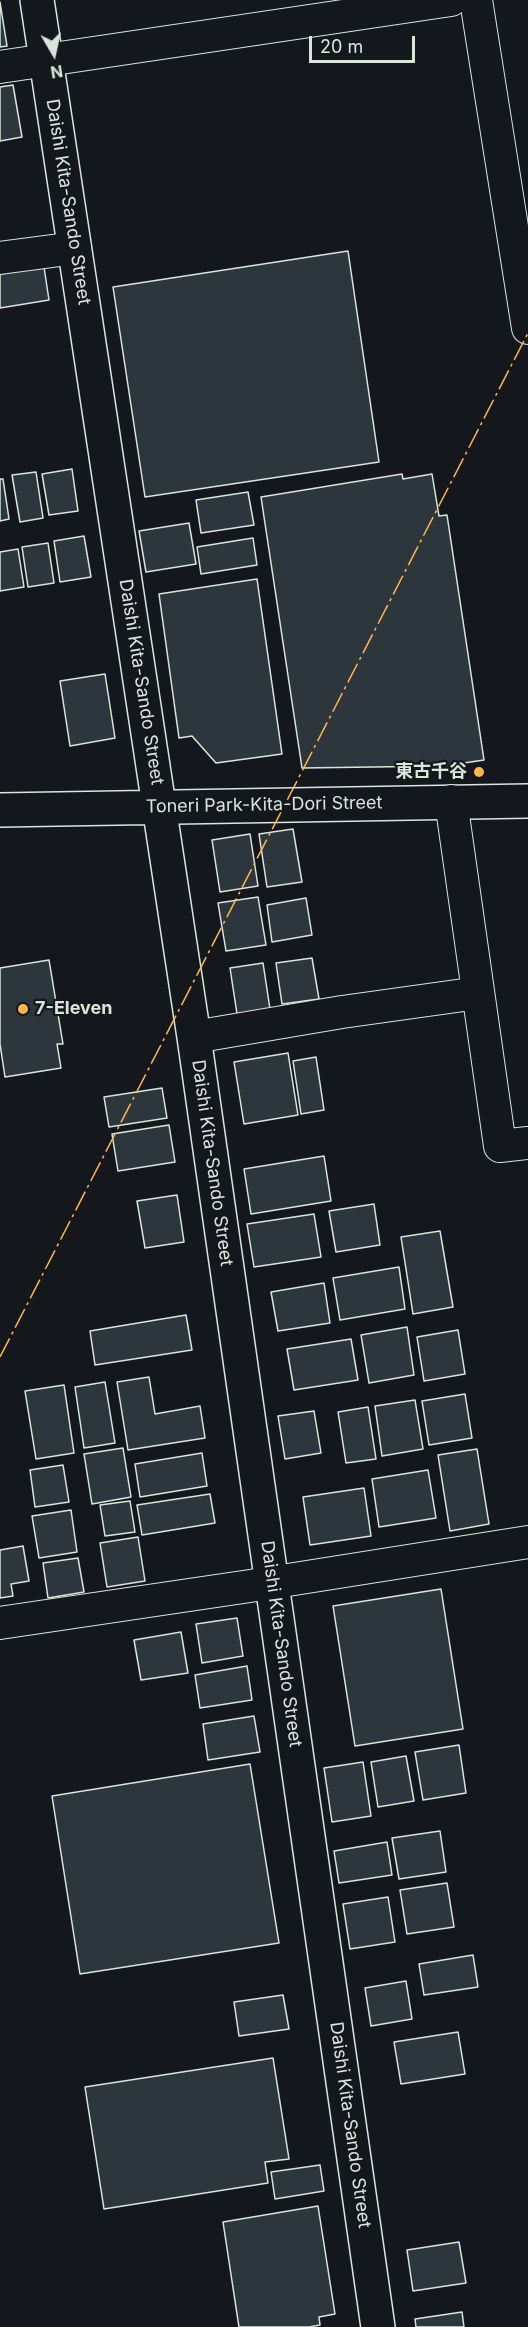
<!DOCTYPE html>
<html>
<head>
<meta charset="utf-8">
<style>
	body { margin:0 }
	#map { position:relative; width:528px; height:2327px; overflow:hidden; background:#14181c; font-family:Inter,sans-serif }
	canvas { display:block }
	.north { position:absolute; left:24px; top:24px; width:60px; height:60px; -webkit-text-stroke:4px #14181c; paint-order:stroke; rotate:171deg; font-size:16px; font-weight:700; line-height:24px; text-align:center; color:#d8e6dc }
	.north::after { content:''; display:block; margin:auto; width:21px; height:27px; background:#d8e6dc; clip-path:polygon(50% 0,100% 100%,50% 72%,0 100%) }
	.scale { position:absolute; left:309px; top:36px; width:106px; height:27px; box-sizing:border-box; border:3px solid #d8e6dc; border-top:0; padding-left:8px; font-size:18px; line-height:21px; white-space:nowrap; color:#d8e6dc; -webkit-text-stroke:4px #14181c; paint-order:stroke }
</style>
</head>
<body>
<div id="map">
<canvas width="528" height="2327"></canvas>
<div class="north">N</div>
<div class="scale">20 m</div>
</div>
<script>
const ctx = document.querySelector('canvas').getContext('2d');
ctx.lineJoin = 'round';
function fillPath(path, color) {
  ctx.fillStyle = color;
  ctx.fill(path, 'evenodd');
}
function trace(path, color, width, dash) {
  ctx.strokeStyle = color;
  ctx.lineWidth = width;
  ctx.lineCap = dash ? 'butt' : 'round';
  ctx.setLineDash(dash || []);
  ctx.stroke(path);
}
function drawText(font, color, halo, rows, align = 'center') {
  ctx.font = font + ' Inter,"Noto Sans JP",sans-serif';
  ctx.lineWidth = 4.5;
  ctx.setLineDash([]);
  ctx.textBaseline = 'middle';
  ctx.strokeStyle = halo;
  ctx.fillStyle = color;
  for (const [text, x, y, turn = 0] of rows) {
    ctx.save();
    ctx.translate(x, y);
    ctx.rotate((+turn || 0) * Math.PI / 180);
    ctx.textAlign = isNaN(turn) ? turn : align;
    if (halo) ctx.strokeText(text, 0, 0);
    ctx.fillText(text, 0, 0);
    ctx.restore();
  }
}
const building = new Path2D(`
	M0 2 7 46 0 47Z
	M13 85 22 137 0 141V87Z
	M348 251 379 462 145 497 113 287Z
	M44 267 49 300 0 308V274Z
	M72 469 78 511 49 515 42 474Z
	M36 472 43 518 20 522 12 475Z
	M402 474 403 479 432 474 439 516 447 515 484 760 444 766 302 768 261 497Z
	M0 479H3L9 519 0 521Z
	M248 492 254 525 201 533 196 500Z
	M189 523 196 564 146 572 139 531Z
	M84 536 91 577 60 582 54 541Z
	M253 538 257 565 201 574 197 547Z
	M48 543 54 583 28 587 22 547Z
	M18 549 24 587 0 591V552Z
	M257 579 282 754 216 763 192 736 179 738 159 594Z
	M105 674 115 738 70 746 60 681Z
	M293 829 302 882 267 887 259 834Z
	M250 834 258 886 220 892 212 840Z
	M258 897 266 945 226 951 218 903Z
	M306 898 312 935 272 942 267 905Z
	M312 958 319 999 282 1004 276 963Z
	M49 960 63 1044H57L61 1068 5 1077 0 1044V968Z
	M263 963 270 1009 237 1014 230 968Z
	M288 1053 298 1115 244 1124 234 1062Z
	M316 1057 324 1110 301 1114 293 1061Z
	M162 1088 167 1118 109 1127 104 1097Z
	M169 1125 175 1162 118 1171 112 1134Z
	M324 1156 331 1201 251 1214 244 1169Z
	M177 1195 184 1242 145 1248 137 1201Z
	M374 1204 380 1245 336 1252 329 1211Z
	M314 1214 321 1257 254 1267 247 1224Z
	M440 1231 453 1307 413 1314 401 1237Z
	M399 1267 405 1309 340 1320 333 1278Z
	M324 1283 330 1323 278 1331 271 1292Z
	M186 1315 192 1350 95 1365 90 1331Z
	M407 1327 414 1375 369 1383 361 1335Z
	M458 1330 465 1374 424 1381 417 1337Z
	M351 1339 358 1380 294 1390 287 1349Z
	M149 1377 155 1414 200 1406 205 1438 128 1450 117 1382Z
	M105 1382 115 1443 84 1448 75 1387Z
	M64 1385 74 1453 36 1459 25 1391Z
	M465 1394 472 1438 429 1445 422 1401Z
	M415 1400 423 1449 382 1456 375 1406Z
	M368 1407 376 1459 346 1463 338 1412Z
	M314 1411 321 1453 285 1459 278 1416Z
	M123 1448 131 1497 92 1504 84 1454Z
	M477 1449 489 1524 450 1531 438 1455Z
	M202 1453 207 1486 140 1497 135 1464Z
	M63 1465 69 1502 35 1507 30 1470Z
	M428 1470 436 1518 379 1527 372 1479Z
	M364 1488 371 1536 310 1545 303 1497Z
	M210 1494 215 1523 142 1535 137 1505Z
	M130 1501 135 1532 105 1536 100 1505Z
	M71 1510 77 1552 39 1558 32 1516Z
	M138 1537 145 1581 107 1587 100 1543Z
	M23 1546 29 1581 11 1584 13 1596 0 1598V1550Z
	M78 1558 84 1592 48 1598 43 1563Z
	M441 1589 463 1729 355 1746 333 1606Z
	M237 1618 243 1656 202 1663 196 1624Z
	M181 1632 188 1673 141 1680 134 1640Z
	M247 1666 252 1700 200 1708 195 1675Z
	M254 1716 260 1752 208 1760 203 1724Z
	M459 1745 466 1793 423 1800 415 1752Z
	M406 1756 414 1801 378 1807 371 1762Z
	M363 1762 371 1816 332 1822 324 1768Z
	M250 1764 279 1943 80 1974 52 1796Z
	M440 1831 446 1872 399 1879 392 1838Z
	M387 1842 392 1875 339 1883 334 1851Z
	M447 1883 454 1927 407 1934 400 1890Z
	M388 1897 395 1942 350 1949 343 1904Z
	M473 1955 478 1987 424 1995 419 1964Z
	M406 1981 412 2019 371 2026 365 1988Z
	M283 1995 289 2029 239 2036 234 2002Z
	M458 2032 465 2074 401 2084 394 2042Z
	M273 2058 289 2159 265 2162 268 2183 104 2209 85 2087Z
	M320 2165 324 2191 275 2199 271 2172Z
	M318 2206 335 2314 319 2317 320 2325 309 2327H239L223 2222Z
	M459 2242 466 2283 413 2291 407 2250Z
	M462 2312 464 2327H416L415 2319Z`);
const minor = new Path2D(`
	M476 0 528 328
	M0 67 451 0
	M0 258 75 248
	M451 801 500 1146 528 1143
	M194 1037 342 1012 478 993
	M0 1623 250 1586 528 1542`);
const tertiary = new Path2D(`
	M37 0 194 1037 378 2327
	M0 810 528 801`);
const power = new Path2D(`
	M0 1357 528 333`);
const markers = [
	[479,772,6,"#ffb74d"],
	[23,1009,6,"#ffb74d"]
];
const streetNames = [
	["Daishi Kita-Sando Street",68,202,81],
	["Daishi Kita-Sando Street",141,682,81],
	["Toneri Park-Kita-Dori Street",264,805,-1],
	["Daishi Kita-Sando Street",212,1163,82],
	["Daishi Kita-Sando Street",281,1644,82],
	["Daishi Kita-Sando Street",350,2125,82]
];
const poiNames = [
	["東古千谷",467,772],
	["7-Eleven",35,1009,"left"]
];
fillPath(building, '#2c363c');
trace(building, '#d8e6dc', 1.5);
trace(minor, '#d8e6dc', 34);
trace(tertiary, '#d8e6dc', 36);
trace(minor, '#14181c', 32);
trace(tertiary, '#14181c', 33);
trace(power, '#ffb74d', 1.5, [21, 4.5, 3, 4.5]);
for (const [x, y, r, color] of markers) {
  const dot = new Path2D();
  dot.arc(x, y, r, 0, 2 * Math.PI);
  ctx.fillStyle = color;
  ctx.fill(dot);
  trace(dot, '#14181c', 2);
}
drawText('18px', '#d8e6dc', '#14181c', streetNames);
drawText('bold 18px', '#d8e6dc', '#14181c', poiNames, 'right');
</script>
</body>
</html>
